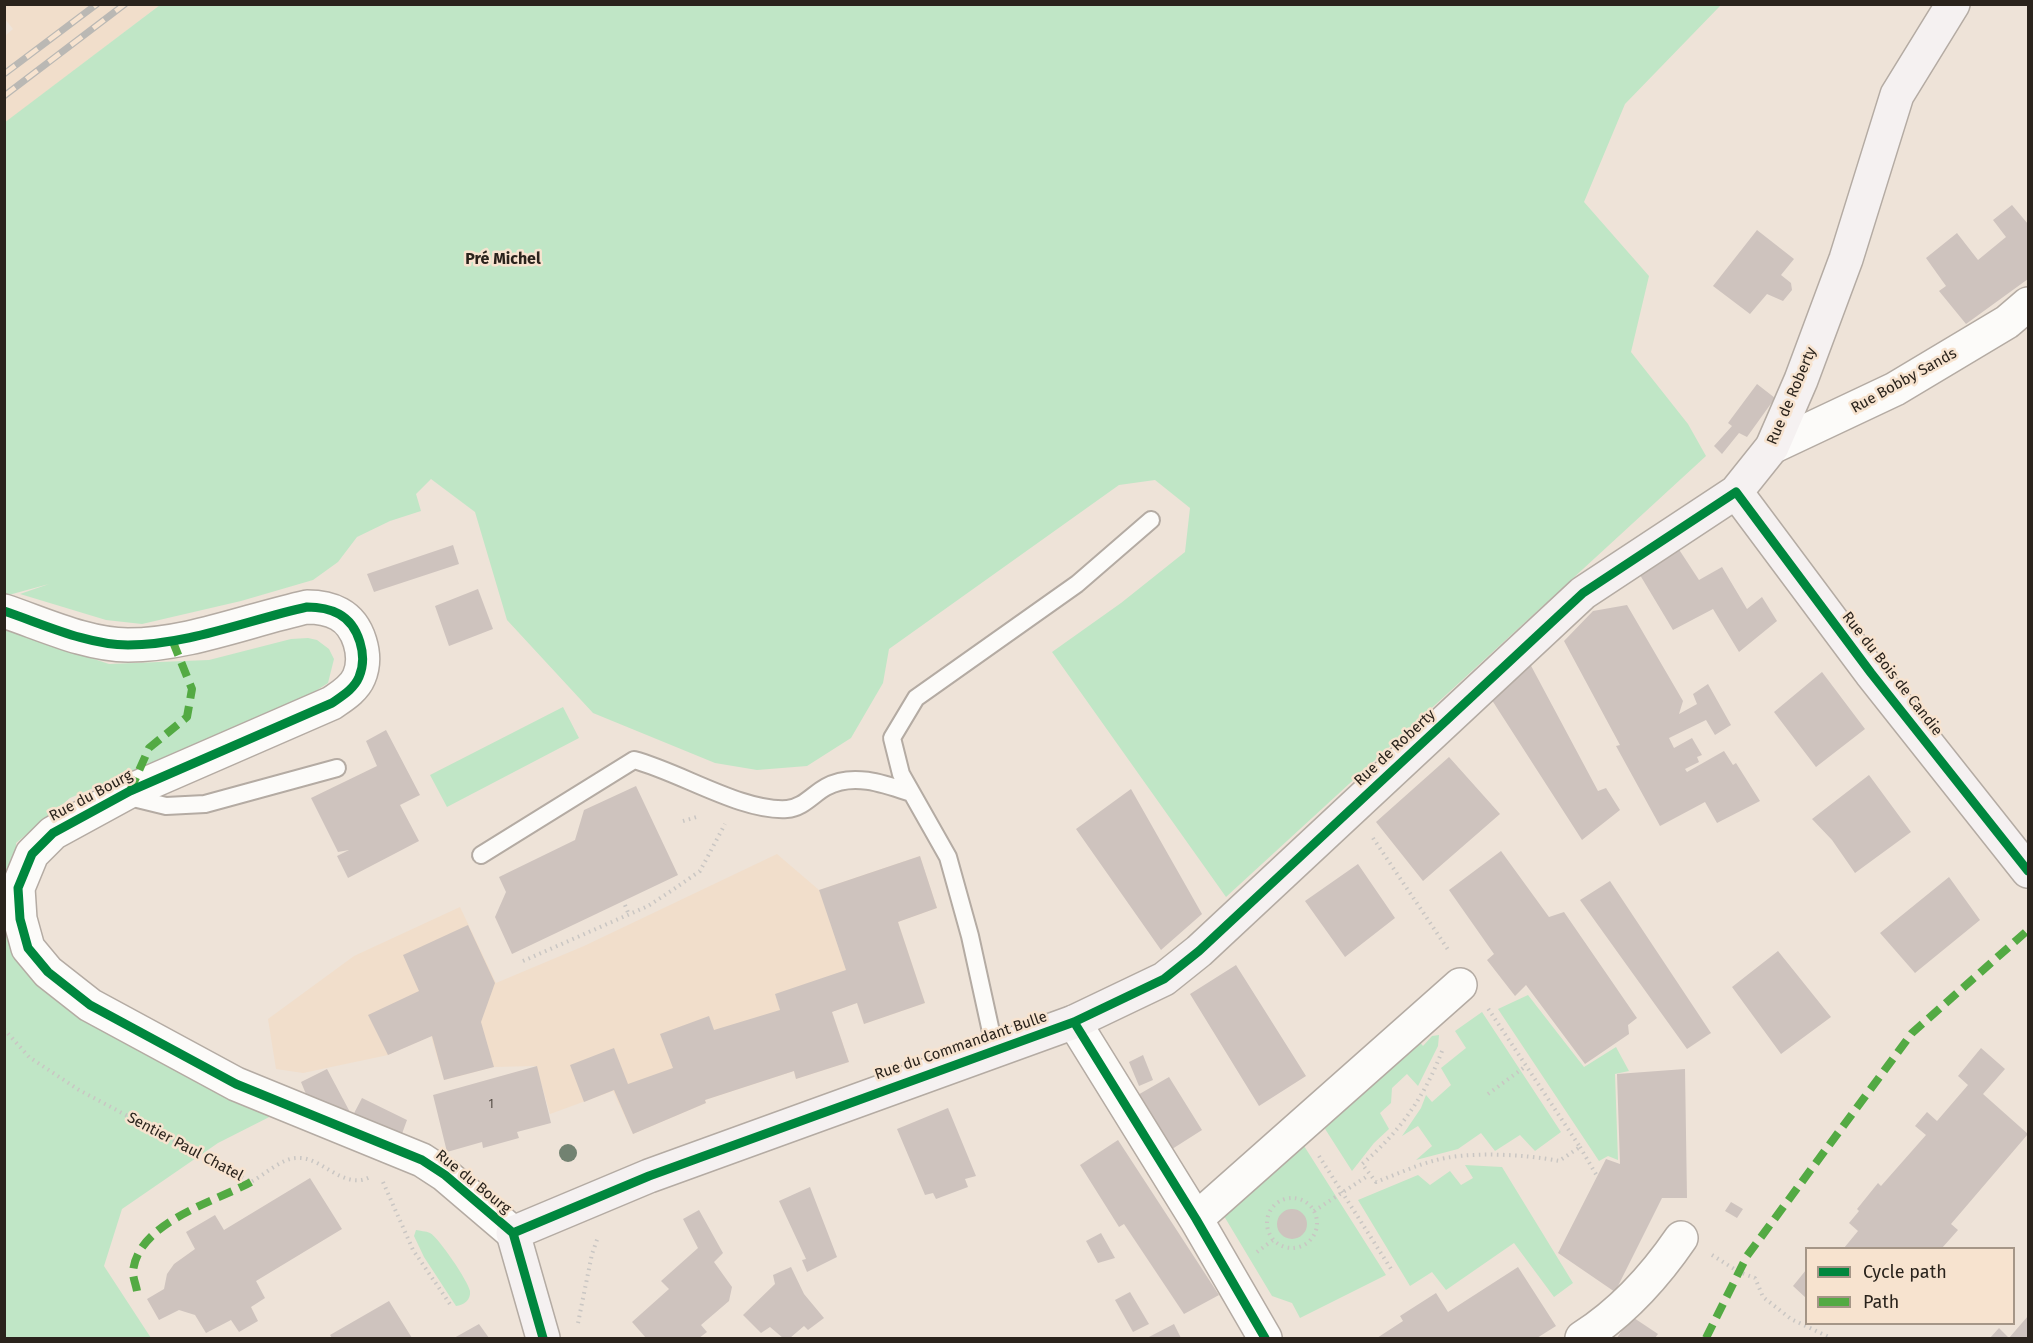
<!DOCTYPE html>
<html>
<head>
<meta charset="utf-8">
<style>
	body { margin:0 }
	#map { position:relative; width:2033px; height:1343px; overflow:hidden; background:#eee3d8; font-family:"Fira Sans",sans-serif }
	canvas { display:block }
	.frame { position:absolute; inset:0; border:6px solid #2a231c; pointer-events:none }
	.legend { position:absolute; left:1805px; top:1247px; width:210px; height:78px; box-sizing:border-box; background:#f7e3cf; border:2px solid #a59687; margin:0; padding:8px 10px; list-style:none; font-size:18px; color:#2a231c }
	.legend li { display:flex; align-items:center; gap:12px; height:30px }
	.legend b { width:30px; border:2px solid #a59687 }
</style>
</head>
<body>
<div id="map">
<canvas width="2033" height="1343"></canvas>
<div class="frame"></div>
<ul class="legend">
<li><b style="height:8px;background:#00873e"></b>Cycle path</li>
<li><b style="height:8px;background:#53aa43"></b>Path</li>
</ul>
</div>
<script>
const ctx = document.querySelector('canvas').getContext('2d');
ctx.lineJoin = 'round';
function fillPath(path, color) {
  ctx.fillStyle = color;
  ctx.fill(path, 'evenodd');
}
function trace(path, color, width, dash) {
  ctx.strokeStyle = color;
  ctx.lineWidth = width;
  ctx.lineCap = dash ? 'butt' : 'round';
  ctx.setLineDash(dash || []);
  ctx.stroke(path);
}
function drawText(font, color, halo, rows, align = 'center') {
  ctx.font = font + ' "Fira Sans",sans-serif';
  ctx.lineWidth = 5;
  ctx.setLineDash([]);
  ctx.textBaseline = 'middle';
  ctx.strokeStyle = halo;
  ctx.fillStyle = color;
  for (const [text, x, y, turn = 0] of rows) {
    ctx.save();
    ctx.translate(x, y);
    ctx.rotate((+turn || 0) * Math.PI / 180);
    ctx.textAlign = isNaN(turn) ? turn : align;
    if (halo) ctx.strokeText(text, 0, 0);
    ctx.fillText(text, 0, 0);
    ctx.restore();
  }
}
const built = new Path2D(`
	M5 5H160L5 123V36L13 29 5 19Z
	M777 854 819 890 920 856 937 908 898 922 925 1003 864 1024 857 1003 832 1012 849 1062 796 1079 794 1071 705 1100 706 1103 633 1134 613 1091 550 1114 536 1066 494 1067 444 1080 431 1036 388 1055 303 1073 276 1069 268 1019 354 956 460 907 496 983 584 946Z`);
const green = new Path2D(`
	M160 5H1721L1625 104 1584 202 1649 276 1631 352 1688 424 1706 456 1226 897 1052 652 1121 603 1185 552 1190 508 1155 480 1119 485 889 649 883 683 851 738 807 766 757 770 715 763 593 713 507 620 475 512 431 479 416 494 421 511 390 521 357 537 338 562 313 580 241 601 142 624 106 620 20 594 49 584 5 596 4 123Z
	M4 629 109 664 209 660 291 639 308 638 317 640 329 649 334 659 328 683 308 696 70 798 16 843 29 958 293 1105 218 1143 122 1209 104 1266 151 1338H5Z
	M563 707 579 738 447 807 430 775Z
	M1528 995 1584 1067 1616 1047 1629 1071 1615 1074 1618 1160 1608 1156 1599 1161 1498 1009Z
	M1482 1012 1561 1132 1535 1151 1520 1135 1495 1151 1481 1133 1458 1149 1416 1160 1432 1146 1418 1126 1402 1136 1421 1108 1426 1095 1432 1102 1451 1085 1441 1068 1466 1048 1455 1031Z
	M1414 1035 1423 1046 1432 1036 1439 1035 1438 1046 1418 1086 1407 1074 1392 1088 1391 1103 1380 1113 1389 1129 1374 1143 1352 1171 1320 1121Z
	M1299 1138 1386 1275 1300 1318 1292 1303 1272 1296 1221 1211Z
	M1465 1165 1502 1167 1573 1283 1554 1297 1514 1243 1446 1290 1432 1272 1410 1286 1358 1200 1418 1175 1430 1185 1450 1171 1461 1185 1473 1178Z
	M416 1230C420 1231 426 1231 430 1233 439 1238 468 1281 470 1291 471 1300 464 1305 456 1306L424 1257 414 1236Z`);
const building = new Path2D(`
	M2012 205 2028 224V279L1966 324 1939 291 1946 286 1926 258 1957 233 1978 260 2006 237 1993 220Z
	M1757 230 1794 259 1781 275 1791 283 1792 290 1783 301 1767 294 1750 314 1713 286Z
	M1757 384 1775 398 1747 437 1739 433 1722 454 1714 446 1732 426 1728 423Z
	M453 545 459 564 374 592 367 574Z
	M1678 548 1699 580 1722 567 1747 609 1762 597 1777 621 1739 652 1713 609 1673 630 1640 575 1651 558Z
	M478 589 493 629 449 646 435 606Z
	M1627 605 1683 701 1679 714 1697 704 1693 694 1708 684 1731 725 1715 735 1706 720 1669 738 1674 748 1692 738 1702 755 1697 757 1699 762 1685 769 1687 772 1724 751 1733 765 1736 763 1760 801 1717 823 1705 802 1660 826 1616 746 1620 745 1564 641 1593 611Z
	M1529 662 1598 791 1606 788 1620 810 1582 840 1488 694Z
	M1822 672 1865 729 1816 767 1774 712Z
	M386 730 420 795 400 805 419 841 348 878 337 856 349 850 338 852 311 798 377 766 366 741Z
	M1449 757 1500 814 1423 881 1376 822Z
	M1869 775 1911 832 1855 873 1832 840 1812 819Z
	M636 786 678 875 512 954 495 917 506 892 499 877 575 840 584 810Z
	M1131 789 1202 914 1161 950 1076 829Z
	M1501 851 1549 917 1564 912 1637 1018 1628 1025 1629 1034 1585 1064 1526 985 1515 996 1487 960 1494 954 1449 890Z
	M920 856 937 908 898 922 925 1003 864 1024 857 1003 832 1012 849 1062 796 1079 794 1071 705 1100 706 1103 633 1134 614 1090 584 1102 570 1065 614 1048 628 1084 673 1068 660 1034 709 1016 714 1030 780 1010 775 994 846 970 819 890Z
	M1358 864 1395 918 1345 957 1305 901Z
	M1949 877 1980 920 1915 973 1880 933Z
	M1610 881 1711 1033 1687 1049 1580 900Z
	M468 925 495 983 481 1022 494 1067 444 1080 432 1036 388 1055 368 1015 419 991 403 955Z
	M1778 951 1831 1017 1781 1054 1732 987Z
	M1236 965 1306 1076 1259 1106 1190 994Z
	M1981 1048 2005 1069 1983 1094 2028 1134 1951 1224 1958 1230 1942 1248H1844L1858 1231 1849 1223 1859 1211 1857 1209 1878 1183 1881 1186 1926 1135 1915 1126 1927 1112 1937 1121 1968 1085 1958 1076Z
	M1143 1055 1153 1080 1139 1086 1129 1062Z
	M537 1066 551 1123 517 1132 519 1138 483 1148 482 1142 447 1152 433 1095Z
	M327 1069 351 1114 308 1099 301 1082Z
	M1685 1069 1687 1198H1662L1615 1292 1558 1253 1606 1159 1620 1164 1617 1074Z
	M1169 1077 1202 1130 1169 1151 1136 1096Z
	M362 1098 407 1120 399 1142 351 1119Z
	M948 1108 976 1176 965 1179 968 1187 936 1199 933 1193 925 1195 897 1129Z
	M1118 1140 1219 1295 1184 1314 1124 1224 1119 1227 1080 1165Z
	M310 1178 342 1229 256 1281 265 1298 251 1307 258 1321 239 1332 231 1320 206 1333 195 1315 179 1310 159 1320 147 1299 164 1289 167 1274 174 1264 195 1249 186 1232 215 1215 224 1230Z
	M810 1187 837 1257 807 1272 802 1260 806 1259 779 1201Z
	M1731 1202 1743 1209 1737 1218 1725 1211Z
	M1277 1224a15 15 0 1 1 30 0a15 15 0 1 1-30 0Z
	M699 1210 723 1253 714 1262 732 1287 729 1301 701 1325 707 1332 699 1338H646L632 1322 669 1289 661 1281 698 1248 683 1219Z
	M1101 1233 1115 1258 1098 1263 1086 1241Z
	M791 1267 804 1294 824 1318 808 1330 804 1326 790 1338H783L770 1327 761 1333 743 1315 775 1284 773 1275Z
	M1518 1267 1556 1326 1537 1338H1377L1403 1321 1400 1316 1436 1293 1448 1312Z
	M1806 1270V1298L1793 1286Z
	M1130 1292 1149 1324 1133 1332 1115 1300Z
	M389 1301 412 1338H332L330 1335Z
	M1631 1316 1658 1334 1655 1338H1617Z
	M2028 1316V1338H1990L1999 1328 2009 1338Z
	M479 1324 489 1338H454Z
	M1174 1324 1181 1338H1147Z`);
const path = new Path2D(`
	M683 821 700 816
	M1373 838 1449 951
	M625 905 629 915
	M523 961 648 906 671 891 700 871 725 824
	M4 1029 29 1057 79 1090 251 1182C264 1175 282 1158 297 1158 322 1156 343 1191 370 1177
	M1442 1051C1425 1096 1399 1133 1362 1164L1376 1182C1395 1175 1414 1166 1433 1161 1465 1151 1525 1154 1559 1161L1580 1147 1487 1007
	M1488 1094 1526 1066
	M1580 1147 1597 1176
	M1319 1156 1393 1272
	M383 1182 413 1250 452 1307
	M1267 1223a25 25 0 1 1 50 0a25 25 0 1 1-50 0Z
	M1314 1211 1369 1175
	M1257 1252 1273 1240
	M1712 1255 1739 1272 1755 1278 1763 1297 1791 1319 1831 1338
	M578 1323 592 1254 598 1237`);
const lane = new Path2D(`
	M125 796 166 806 205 804 337 768
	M481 855 634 760C680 772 742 812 787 809 803 808 813 794 826 787 853 772 885 784 911 793
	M995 1050 970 936 948 857 901 774 892 738 916 698 1077 584 1151 520`);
const street = new Path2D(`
	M1772 447 1895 389 2007 322 2028 304
	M4 611C43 624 87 645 128 645 188 645 248 620 307 607 318 607 328 608 339 614 359 625 368 656 359 677 354 689 342 696 332 703L130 791 53 833 32 854 18 888 20 919 28 948 48 972 90 1005 236 1084 422 1160 445 1175 513 1233
	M1074 1022 1196 1219 1265 1338
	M1196 1219 1460 985
	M1582 1338C1621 1313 1655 1276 1681 1238`);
const secondary = new Path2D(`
	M1736 492 1871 673 2028 871
	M543 1338 513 1233 649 1176 1074 1022 1164 979 1199 951 1583 593 1736 492 1772 447 1801 380 1846 259 1897 95 1953 4`);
const rail = new Path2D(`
	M4 74 97 4
	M4 96 125 4`);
const quiet = new Path2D(`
	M130 791 149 748 187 717 192 689 173 642
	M137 1291C136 1285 133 1278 133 1272 137 1222 217 1201 251 1182
	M1706 1338 1747 1256 1912 1033 2028 930`);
const cycleway = new Path2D(`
	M4 611C43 624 87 645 128 645 188 645 248 620 307 607 318 607 328 608 339 614 359 625 368 656 359 677 354 689 342 696 332 703L130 791 53 833 32 854 18 888 20 919 28 948 48 972 90 1005 236 1084 422 1160 445 1175 513 1233
	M1074 1022 1196 1219 1265 1338
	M513 1233 649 1176 1074 1022 1164 979 1199 951 1583 593 1736 492 1871 673 2028 871
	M513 1233 543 1338`);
const trees = [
	[568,1153]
];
const numberNames = [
	["1",491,1105]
];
const streetNames = [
	["Rue Bobby Sands",1904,381,-29],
	["Rue de Roberty",1792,396,-67],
	["Rue du Bois de Candie",1892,674,52],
	["Rue de Roberty",1395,748,-43],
	["Rue du Bourg",91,796,-28],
	["Rue du Commandant Bulle",961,1046,-19],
	["Sentier Paul Chatel",185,1147,28],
	["Rue du Bourg",473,1182,39]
];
const neighbourhoodNames = [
	["Pré Michel",503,260]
];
fillPath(built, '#f1decb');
fillPath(green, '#c0e6c6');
fillPath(building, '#cec3be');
trace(lane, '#b4aba3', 20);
trace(street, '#b4aba3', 36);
trace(secondary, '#b4aba3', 36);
trace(path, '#c9c6c3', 4, [1.5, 4.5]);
trace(lane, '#fcfbf9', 16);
trace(street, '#fcfbf9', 33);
trace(secondary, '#f5f1f1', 33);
trace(rail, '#bab8b4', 7);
trace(rail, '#f7e3cf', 4.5, [14]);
trace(quiet, '#53aa43', 8, [15, 8]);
trace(cycleway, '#00873e', 9);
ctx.fillStyle = '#728271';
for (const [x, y] of trees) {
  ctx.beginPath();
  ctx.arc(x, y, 9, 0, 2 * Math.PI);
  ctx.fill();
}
drawText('12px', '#534b44', null, numberNames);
drawText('15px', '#2a231c', '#f7e3cf', streetNames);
drawText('bold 16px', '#2a231c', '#f7e3cf', neighbourhoodNames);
</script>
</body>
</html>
